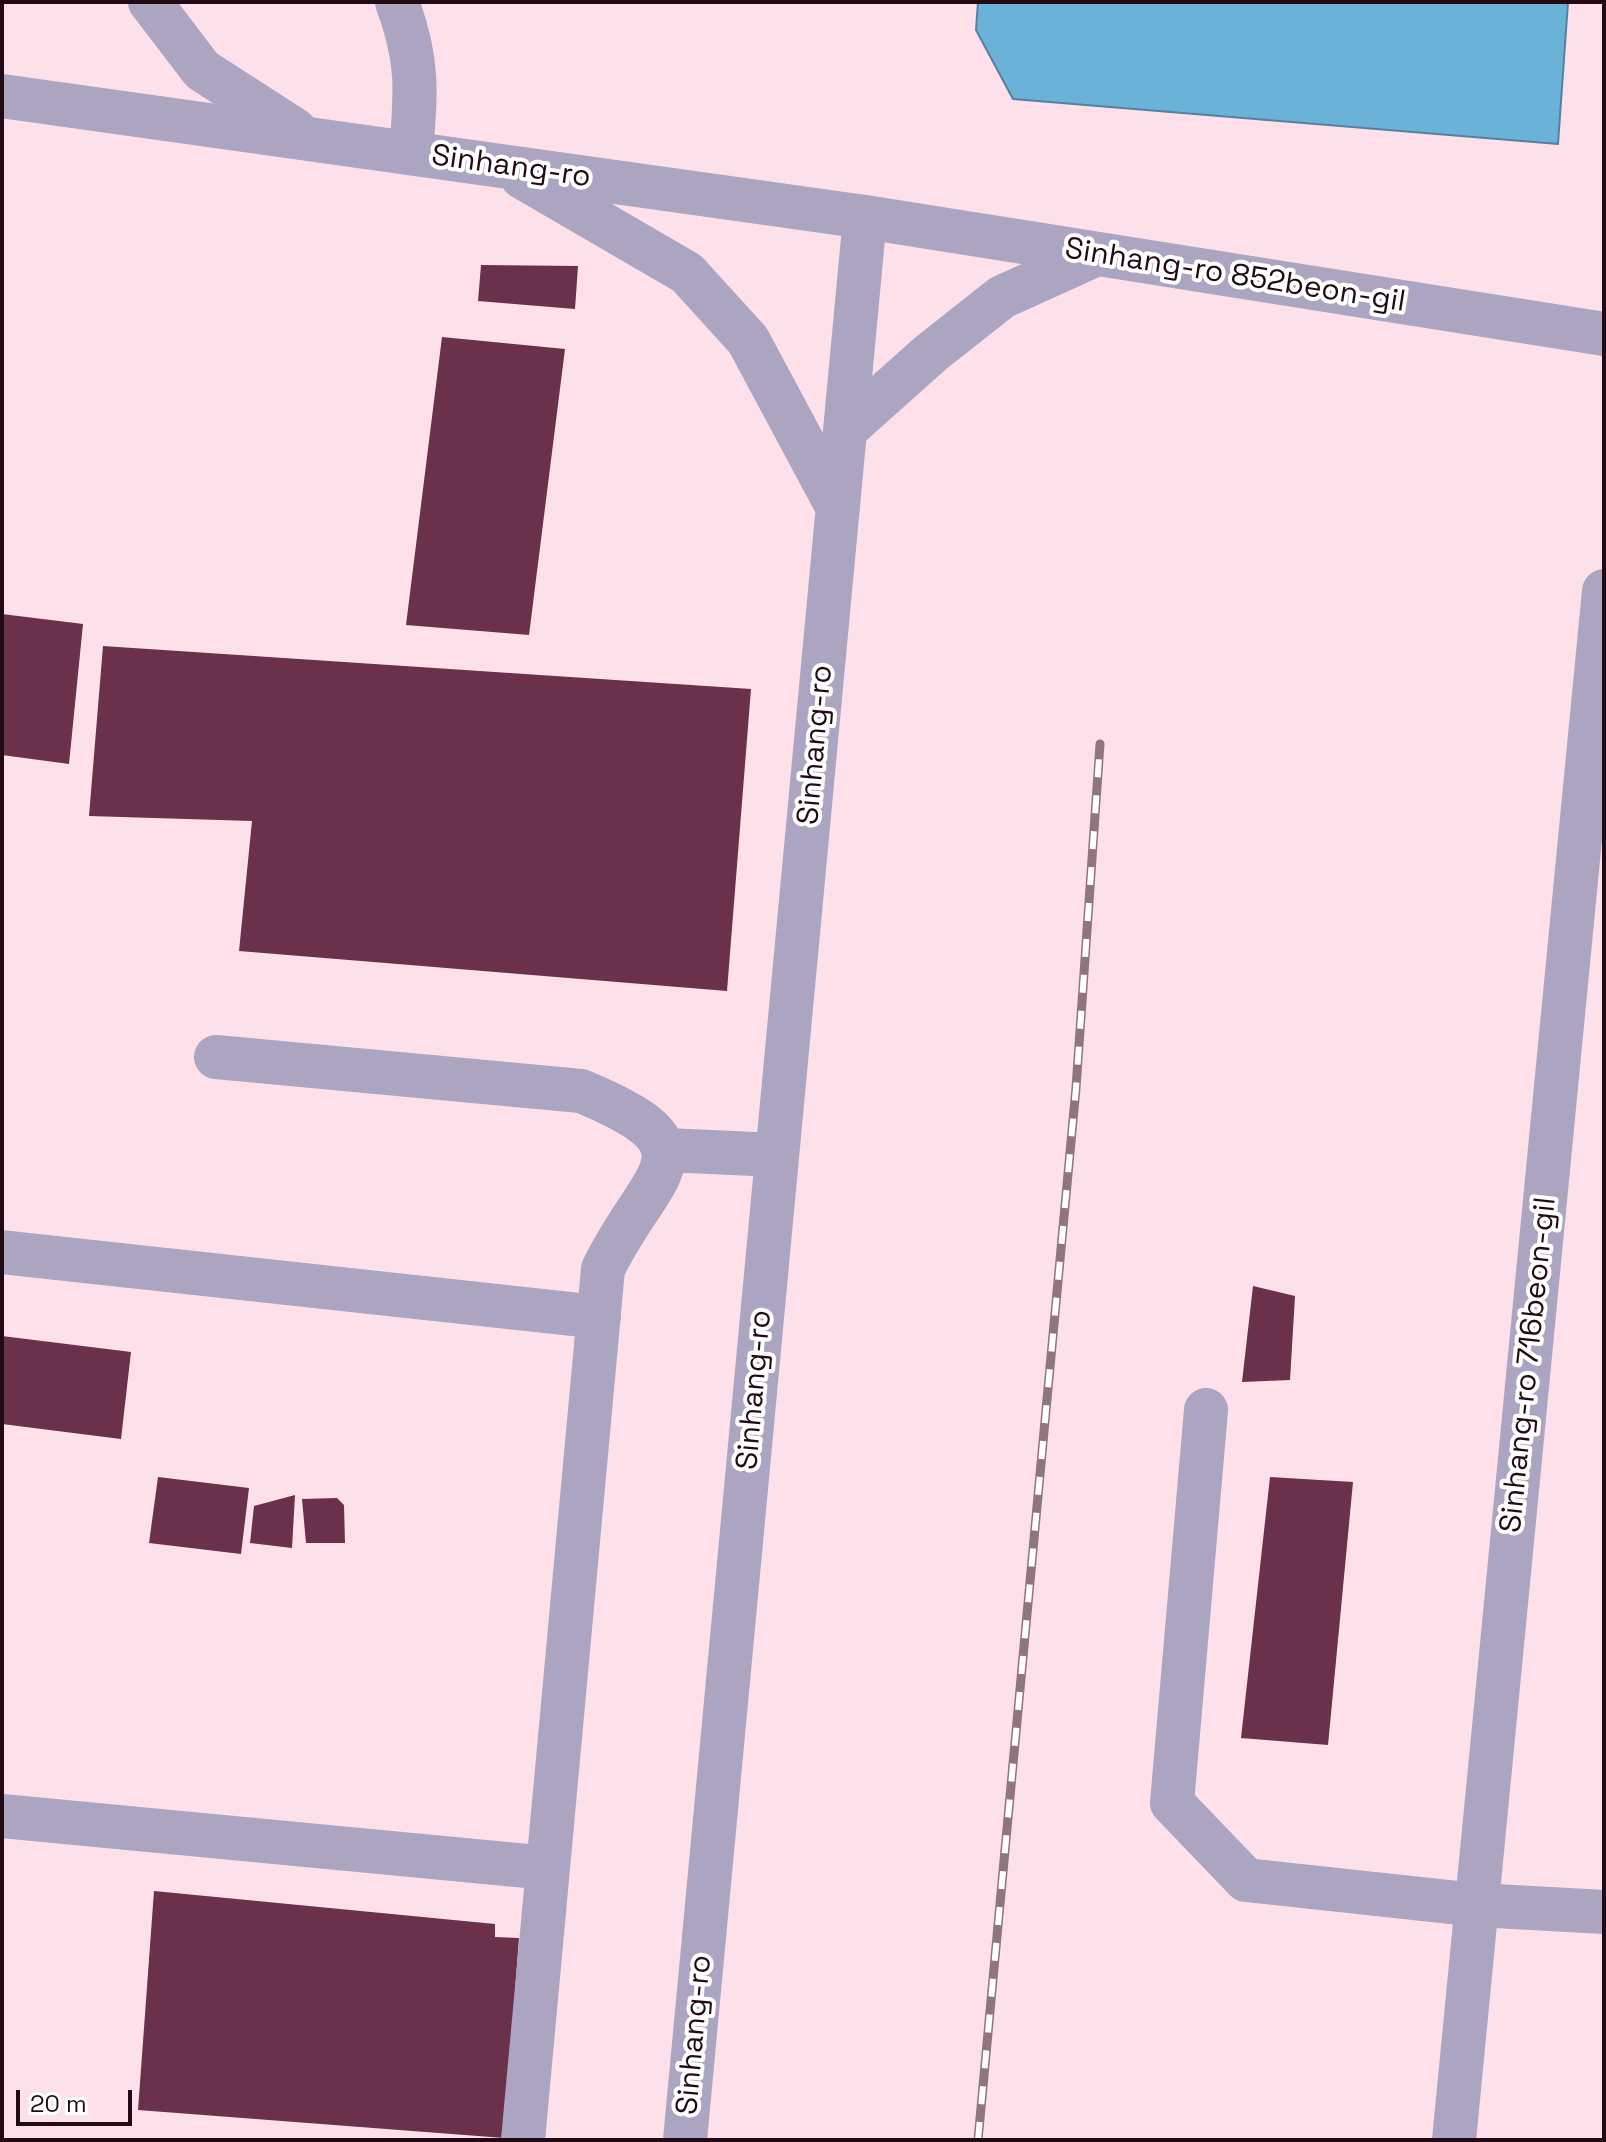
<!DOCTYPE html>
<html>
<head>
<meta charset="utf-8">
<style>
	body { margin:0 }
	#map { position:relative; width:1606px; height:2142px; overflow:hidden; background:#fde0ea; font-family:"Space Grotesk",sans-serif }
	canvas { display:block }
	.frame { position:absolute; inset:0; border:4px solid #220a15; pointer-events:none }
	.scale { position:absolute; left:16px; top:2090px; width:116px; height:36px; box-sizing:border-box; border:4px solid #220a15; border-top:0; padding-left:10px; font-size:24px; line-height:28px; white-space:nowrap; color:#220a15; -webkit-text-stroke:6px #fff; paint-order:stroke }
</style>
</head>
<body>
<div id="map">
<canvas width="1606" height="2142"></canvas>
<div class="frame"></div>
<div class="scale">20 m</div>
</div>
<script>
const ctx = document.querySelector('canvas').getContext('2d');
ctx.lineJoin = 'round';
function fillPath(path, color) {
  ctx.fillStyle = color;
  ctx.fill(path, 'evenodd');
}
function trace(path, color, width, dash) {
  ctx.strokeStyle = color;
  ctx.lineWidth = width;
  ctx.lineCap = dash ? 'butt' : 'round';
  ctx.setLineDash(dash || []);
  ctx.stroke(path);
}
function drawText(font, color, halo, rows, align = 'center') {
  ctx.font = font + ' "Space Grotesk",sans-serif';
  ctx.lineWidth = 8;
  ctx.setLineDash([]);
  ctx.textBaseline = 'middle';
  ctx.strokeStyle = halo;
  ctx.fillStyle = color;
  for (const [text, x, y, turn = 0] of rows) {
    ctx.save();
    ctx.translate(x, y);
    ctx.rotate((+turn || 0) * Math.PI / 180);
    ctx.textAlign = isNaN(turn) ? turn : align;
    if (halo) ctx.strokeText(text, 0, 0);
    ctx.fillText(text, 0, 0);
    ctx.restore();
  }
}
const water = new Path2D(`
	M978 2H1568L1558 144 1013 99 976 30Z`);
const building = new Path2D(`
	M481 265 578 266 575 309 478 301Z
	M442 337 565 349 529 635 406 625Z
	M2 614 83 624 69 764 2 755Z
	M103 646 751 689 727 991 239 951 252 821 89 816Z
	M1253 1286 1295 1296 1290 1380 1242 1382Z
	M2 1336 131 1352 121 1439 2 1424Z
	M158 1477 249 1488 241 1554 149 1543Z
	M1270 1477 1353 1482 1328 1745 1241 1738Z
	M295 1495 292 1548 250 1543 254 1506Z
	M337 1498 344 1505 345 1543H306L302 1499Z
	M154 1891 495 1924V1937L519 1938 504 2138 138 2110Z`);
const minor = new Path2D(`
	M150 2 202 70 295 130
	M397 2C419 61 416 91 411 153
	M2 96 865 217 685 2140
	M522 177 687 273 748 340 838 508
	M865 217 1604 334
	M846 429 931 353 1002 297 1097 254
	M216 1057 581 1091C722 1149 650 1171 603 1269L523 2140
	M666 1150 777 1155
	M2 1252 599 1317
	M1206 1410 1172 1803 1246 1880 1477 1905 1604 1912
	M2 1816 548 1868
	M1454 2140 1604 591`);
const rail = new Path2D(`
	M978 2140 1076 1088 1100 744`);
const streetNames = [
	["Sinhang-ro",511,167,8],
	["Sinhang-ro 852beon-gil",1235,276,9],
	["Sinhang-ro",816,745,-85],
	["Sinhang-ro 716beon-gil",1529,1365,-84],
	["Sinhang-ro",755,1390,-85],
	["Sinhang-ro",695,2035,-85]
];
fillPath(water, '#6bb2d9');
trace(water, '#55809e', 2);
fillPath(building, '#6b304a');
trace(minor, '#aba5c2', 44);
trace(rail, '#8f757f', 9);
trace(rail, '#fff', 6, [18]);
drawText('30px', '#220a15', '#fff', streetNames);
</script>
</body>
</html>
